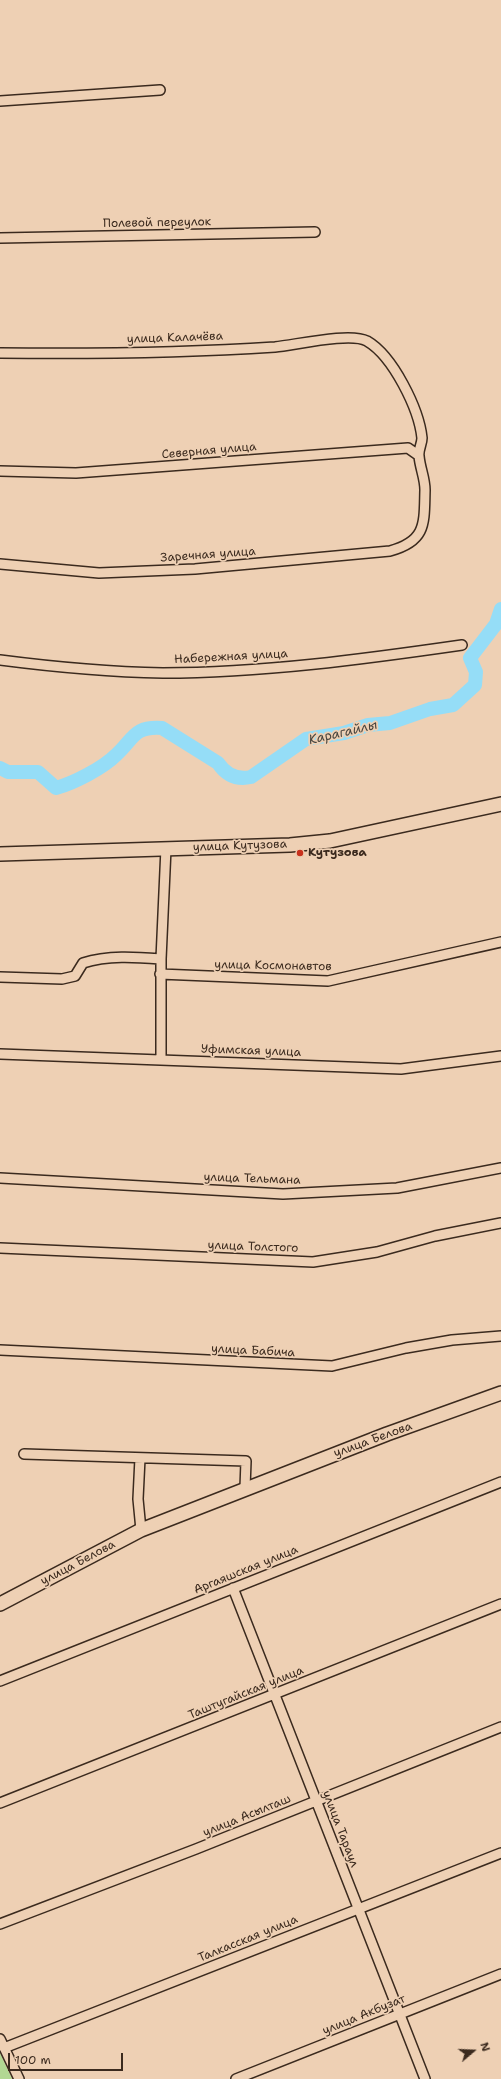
<!DOCTYPE html>
<html>
<head>
<meta charset="utf-8">
<style>
	body { margin:0 }
	#map { position:relative; width:501px; height:2079px; overflow:hidden; background:#eed0b4; font-family:"Shantell Sans",sans-serif }
	canvas { display:block }
	.north { position:absolute; left:453px; top:2031px; width:40px; height:40px; -webkit-text-stroke:3px #eed0b4; paint-order:stroke; rotate:71deg; font-size:11px; font-weight:700; line-height:16px; text-align:center; color:#3b2a1e }
	.north::after { content:''; display:block; margin:auto; width:14px; height:18px; background:#3b2a1e; clip-path:polygon(50% 0,100% 100%,50% 72%,0 100%) }
	.scale { position:absolute; left:8px; top:2053px; width:115px; height:18px; box-sizing:border-box; border:2px solid #3b2a1e; border-top:0; padding-left:5px; font-size:12px; line-height:14px; white-space:nowrap; color:#3b2a1e; -webkit-text-stroke:3px #eed0b4; paint-order:stroke }
</style>
</head>
<body>
<div id="map">
<canvas width="501" height="2079"></canvas>
<div class="north">N</div>
<div class="scale">100 m</div>
</div>
<script>
const ctx = document.querySelector('canvas').getContext('2d');
ctx.lineJoin = 'round';
function fillPath(path, color) {
  ctx.fillStyle = color;
  ctx.fill(path, 'evenodd');
}
function trace(path, color, width, dash) {
  ctx.strokeStyle = color;
  ctx.lineWidth = width;
  ctx.lineCap = dash ? 'butt' : 'round';
  ctx.setLineDash(dash || []);
  ctx.stroke(path);
}
function drawText(font, color, halo, rows, align = 'center') {
  ctx.font = font + ' "Shantell Sans",sans-serif';
  ctx.lineWidth = 3.5;
  ctx.setLineDash([]);
  ctx.textBaseline = 'middle';
  ctx.strokeStyle = halo;
  ctx.fillStyle = color;
  for (const [text, x, y, turn = 0] of rows) {
    ctx.save();
    ctx.translate(x, y);
    ctx.rotate((+turn || 0) * Math.PI / 180);
    ctx.textAlign = isNaN(turn) ? turn : align;
    if (halo) ctx.strokeText(text, 0, 0);
    ctx.fillText(text, 0, 0);
    ctx.restore();
  }
}
const green = new Path2D(`
	M0 2053 12 2079H0Z`);
const river = new Path2D(`
	M0 768 8 772H38L56 788C74 783 103 768 116 755 134 739 133 726 162 728L218 763C226 775 237 780 251 777L306 739 344 733 368 725 390 723 430 709 453 705 475 685 476 672 470 658 496 624 501 609`);
const street = new Path2D(`
	M0 101 160 90
	M0 238 315 232
	M0 353C91 354 184 353 275 347 296 345 350 332 367 341 393 356 419 409 422 438 422 444 418 450 419 456 420 468 425 478 425 490 424 523 427 541 390 551L195 569 99 573 0 564
	M0 471 76 473 408 448 418 455
	M0 660C54 667 109 672 163 673 261 673 365 659 462 645
	M160 974 328 981 501 942
	M0 977 62 979 75 976 83 963C108 955 135 957 161 959
	M0 1054 401 1069 501 1056
	M161 1059V959L166 848
	M0 1178 283 1194 397 1188 501 1168
	M0 1248 313 1262 377 1252 435 1236 501 1223
	M0 1350 332 1366 406 1348 452 1340 501 1336
	M24 1454 246 1461 245 1488
	M140 1458 138 1499 141 1530
	M233 1588 425 2079
	M0 1681 501 1482
	M0 1803 501 1604
	M0 1924 196 1849 501 1727
	M0 2039 19 2079
	M4 2048 501 1853
	M236 2079 501 1974`);
const secondary = new Path2D(`
	M0 854 290 845 330 841 501 804
	M0 1604 141 1530 387 1434 501 1393`);
const markers = [
	[300,853,4,"#c8321e"]
];
const streetNames = [
	["Полевой переулок",157,223,-1],
	["улица Калачёва",175,338,-2],
	["Северная улица",209,451,-5],
	["Заречная улица",208,555,-4],
	["Набережная улица",231,657,-3],
	["улица Кутузова",240,846,-2],
	["улица Космонавтов",273,966,1],
	["Уфимская улица",251,1051,2],
	["улица Тельмана",252,1179,2],
	["улица Толстого",253,1247,2],
	["улица Бабича",253,1351,3],
	["улица Белова",373,1440,-20],
	["улица Белова",78,1563,-28],
	["Аргаяшская улица",246,1570,-22],
	["Таштугайская улица",246,1693,-22],
	["улица Асылташ",247,1816,-22],
	["улица Тараул",340,1829,69],
	["Талкасская улица",248,1939,-22],
	["улица Акбузат",364,2015,-22]
];
const poiNames = [
	["Кутузова",308,853]
];
const waterNames = [
	["Карагайлы",343,733,-13]
];
fillPath(green, '#b2d893');
trace(river, '#95ddf7', 14);
trace(street, '#3b2a1e', 12);
trace(secondary, '#3b2a1e', 16);
trace(street, '#eed0b4', 9);
trace(secondary, '#eed0b4', 13);
for (const [x, y, r, color] of markers) {
  const dot = new Path2D();
  dot.arc(x, y, r, 0, 2 * Math.PI);
  ctx.fillStyle = color;
  ctx.fill(dot);
  trace(dot, '#eed0b4', 1.5);
}
drawText('12px', '#3b2a1e', '#eed0b4', streetNames);
drawText('bold 12px', '#3b2a1e', '#eed0b4', poiNames, 'left');
drawText('italic 13px', '#48453f', '#eed0b4', waterNames);
</script>
</body>
</html>
